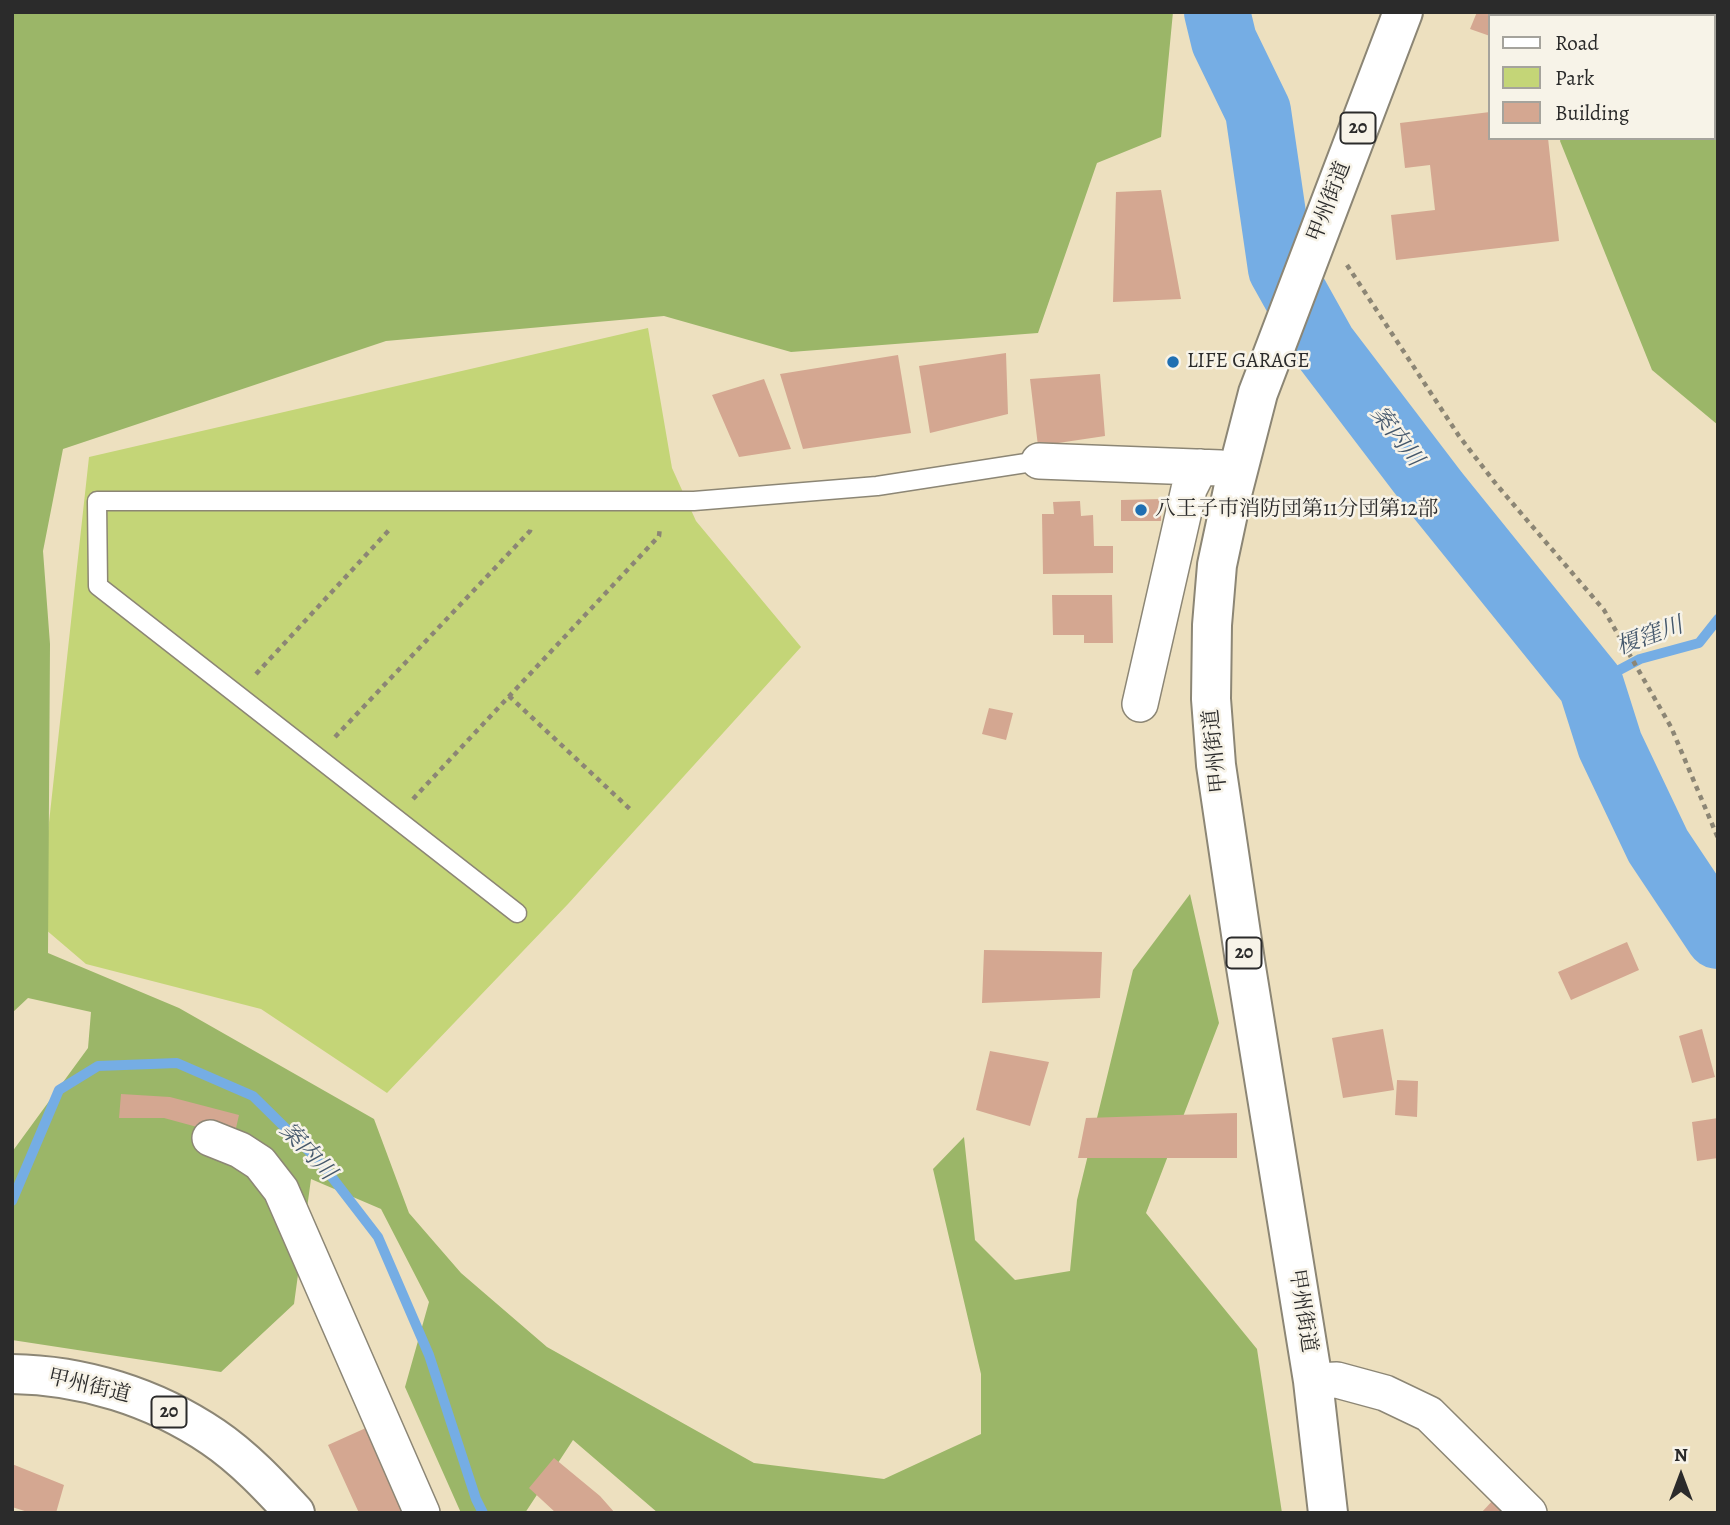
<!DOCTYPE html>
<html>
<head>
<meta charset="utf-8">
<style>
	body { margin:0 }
	#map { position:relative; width:1730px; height:1525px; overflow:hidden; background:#ede0bf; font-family:Alegreya,serif }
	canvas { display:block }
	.frame { position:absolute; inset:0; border:14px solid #2b2b2b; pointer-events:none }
	.legend { position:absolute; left:1488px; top:14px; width:228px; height:126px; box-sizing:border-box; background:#f7f3e8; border:2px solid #a5a39c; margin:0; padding:9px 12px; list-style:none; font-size:21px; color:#2b2b2b }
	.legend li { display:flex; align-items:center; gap:14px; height:35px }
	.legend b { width:35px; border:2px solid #a5a39c }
	.north { position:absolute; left:1646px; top:1441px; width:70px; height:70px; -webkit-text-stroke:5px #f7f3e8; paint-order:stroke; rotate:0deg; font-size:19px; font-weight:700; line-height:28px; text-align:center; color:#2b2b2b }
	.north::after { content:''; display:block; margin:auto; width:24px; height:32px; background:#2b2b2b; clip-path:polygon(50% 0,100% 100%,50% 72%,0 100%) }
</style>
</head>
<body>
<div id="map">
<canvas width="1730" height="1525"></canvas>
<div class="frame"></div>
<ul class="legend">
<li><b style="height:9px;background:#fff"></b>Road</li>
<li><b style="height:19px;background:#c4d577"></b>Park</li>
<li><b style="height:19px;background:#d4a791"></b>Building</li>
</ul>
<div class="north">N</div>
</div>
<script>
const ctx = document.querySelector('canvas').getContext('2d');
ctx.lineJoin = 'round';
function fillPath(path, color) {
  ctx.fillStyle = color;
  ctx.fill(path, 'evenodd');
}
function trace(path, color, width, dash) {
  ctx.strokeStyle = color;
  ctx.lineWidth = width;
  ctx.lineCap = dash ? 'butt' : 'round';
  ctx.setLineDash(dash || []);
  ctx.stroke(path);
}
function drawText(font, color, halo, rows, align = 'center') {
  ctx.font = font + ' Alegreya,"Noto Serif JP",serif';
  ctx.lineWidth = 5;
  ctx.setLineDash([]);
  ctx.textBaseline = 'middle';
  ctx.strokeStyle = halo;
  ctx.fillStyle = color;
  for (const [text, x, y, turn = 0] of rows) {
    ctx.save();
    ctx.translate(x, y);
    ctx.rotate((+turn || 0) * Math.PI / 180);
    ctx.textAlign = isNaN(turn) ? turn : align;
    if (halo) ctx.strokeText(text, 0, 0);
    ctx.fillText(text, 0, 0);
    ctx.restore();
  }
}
const green = new Path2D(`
	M648 328 672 468 696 521 801 647 568 904 387 1093 261 1009 86 964 38 923 89 457Z`);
const forest = new Path2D(`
	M12 12H1173L1161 137 1097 163 1038 333 791 352 664 316 386 341 63 449 43 551 50 644 48 953 179 1008 374 1119 409 1213 461 1273 547 1347 754 1463 884 1479 981 1434V1374L933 1169 964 1137 975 1240 1015 1280 1070 1271 1077 1200 1133 970 1190 894 1219 1023 1146 1213 1257 1349 1282 1513H658L573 1440 525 1513H461L405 1387 429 1302 381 1209 311 1179 294 1304 221 1372 12 1340V1152L88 1048 91 1012 28 998 12 1013Z
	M1639 12H1718V425L1652 370 1560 141 1561 138H1714V16H1637Z`);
const stream = new Path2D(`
	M1591 685 1640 659 1699 643 1718 619
	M12 1201 59 1090 98 1066 177 1063 253 1096 321 1163 378 1237 429 1355 476 1499 483 1513`);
const river = new Path2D(`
	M1217 12 1224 41 1258 111 1281 269 1324 346 1436 493 1591 685 1610 745 1658 846 1718 936`);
const building = new Path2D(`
	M1477 12H1567L1566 16H1490V36L1470 29Z
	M1490 112V138H1548L1559 241 1396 260 1391 215 1435 210 1430 165 1405 168 1400 123Z
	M1161 190 1181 299 1113 302 1116 192Z
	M1006 353 1008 414 930 433 919 366Z
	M898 355 911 433 803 449 780 374Z
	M1100 374 1105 436 1038 446 1030 379Z
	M764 379 791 449 739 457 712 395Z
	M1161 499V521H1121V500Z
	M1080 501 1081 516 1093 515 1094 546H1113V573L1043 574 1042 514H1054L1053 502Z
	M1052 595H1112L1113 643H1084V635H1053Z
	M989 708 1013 713 1006 740 982 734Z
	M1627 942 1639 970 1571 1000 1558 972Z
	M984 950 1102 952 1100 998 982 1003Z
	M1383 1029 1394 1090 1343 1098 1332 1038Z
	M1702 1029 1715 1077 1692 1083 1679 1036Z
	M990 1051 1049 1062 1030 1126 976 1110Z
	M1397 1080 1418 1081 1417 1117 1395 1115Z
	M121 1094 170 1097 239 1115 234 1137 164 1118H119Z
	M1237 1113V1158H1078L1086 1118Z
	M1718 1118V1158L1697 1161 1692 1122Z
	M377 1423 408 1513H359L328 1445Z
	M554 1458 600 1496 615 1513H556L529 1488Z
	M12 1464 64 1485 56 1513H31L12 1507Z
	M1495 1498 1507 1509 1503 1513H1481Z`);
const path = new Path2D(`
	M1347 265 1459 436 1496 484 1604 610 1671 727 1718 838
	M256 674 390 529
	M509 696 632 811
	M335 737 530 531 531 526
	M413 799 659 536 660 527`);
const service = new Path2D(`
	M517 913 98 586 97 501H694L877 486 1039 461`);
const minor = new Path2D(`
	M1039 461 1221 468
	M1140 704 1189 489 1200 467
	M210 1138 240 1150 260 1163 281 1190 422 1513
	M1313 1381 1337 1380 1385 1393 1429 1414 1529 1513`);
const trunk = new Path2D(`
	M12 1374C83 1375 154 1397 213 1437 244 1458 270 1486 295 1513
	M1328 1513 1313 1381 1245 961 1216 765 1211 699 1212 625 1217 565 1233 490 1258 393 1403 12`);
const markers = [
	[1173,362,7,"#1f6fb2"],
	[1141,510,7,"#1f6fb2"]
];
const shields = [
	[1358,128,35],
	[1244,953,35],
	[169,1412,35]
];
const shieldNames = [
	["20",1358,128],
	["20",1244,953],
	["20",169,1412]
];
const streetNames = [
	["甲州街道",1330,202,-69],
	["甲州街道",1216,751,-96],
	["甲州街道",1302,1311,81],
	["甲州街道",89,1387,13]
];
const poiNames = [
	["LIFE GARAGE",1187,362],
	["八王子市消防団第11分団第12部",1155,510]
];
const waterNames = [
	["案内川",1396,437,52],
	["榎窪川",1650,637,-20],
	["案内川",307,1152,47]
];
fillPath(green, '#c4d577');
fillPath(forest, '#9bb668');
trace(stream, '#75ade4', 10);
trace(river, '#75ade4', 66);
fillPath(building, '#d4a791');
trace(service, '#8c8675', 21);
trace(minor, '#8c8675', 38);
trace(trunk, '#8c8675', 42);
trace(path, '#8c8675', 4.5, [5, 5]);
trace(service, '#fff', 18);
trace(minor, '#fff', 35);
trace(trunk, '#fff', 38);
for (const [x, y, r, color] of markers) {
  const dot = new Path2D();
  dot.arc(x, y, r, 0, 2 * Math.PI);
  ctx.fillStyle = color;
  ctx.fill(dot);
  trace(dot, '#f7f3e8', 2.5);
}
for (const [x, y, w] of shields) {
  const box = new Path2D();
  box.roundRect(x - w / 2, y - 15.5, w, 31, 5);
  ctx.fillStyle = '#f7f3e8';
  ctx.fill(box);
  trace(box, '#2b2b2b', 2);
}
drawText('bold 19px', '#2b2b2b', null, shieldNames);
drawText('21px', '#2b2b2b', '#f7f3e8', streetNames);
drawText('21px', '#2b2b2b', '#f7f3e8', poiNames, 'left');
drawText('italic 23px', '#45586c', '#f7f3e8', waterNames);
</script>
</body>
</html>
